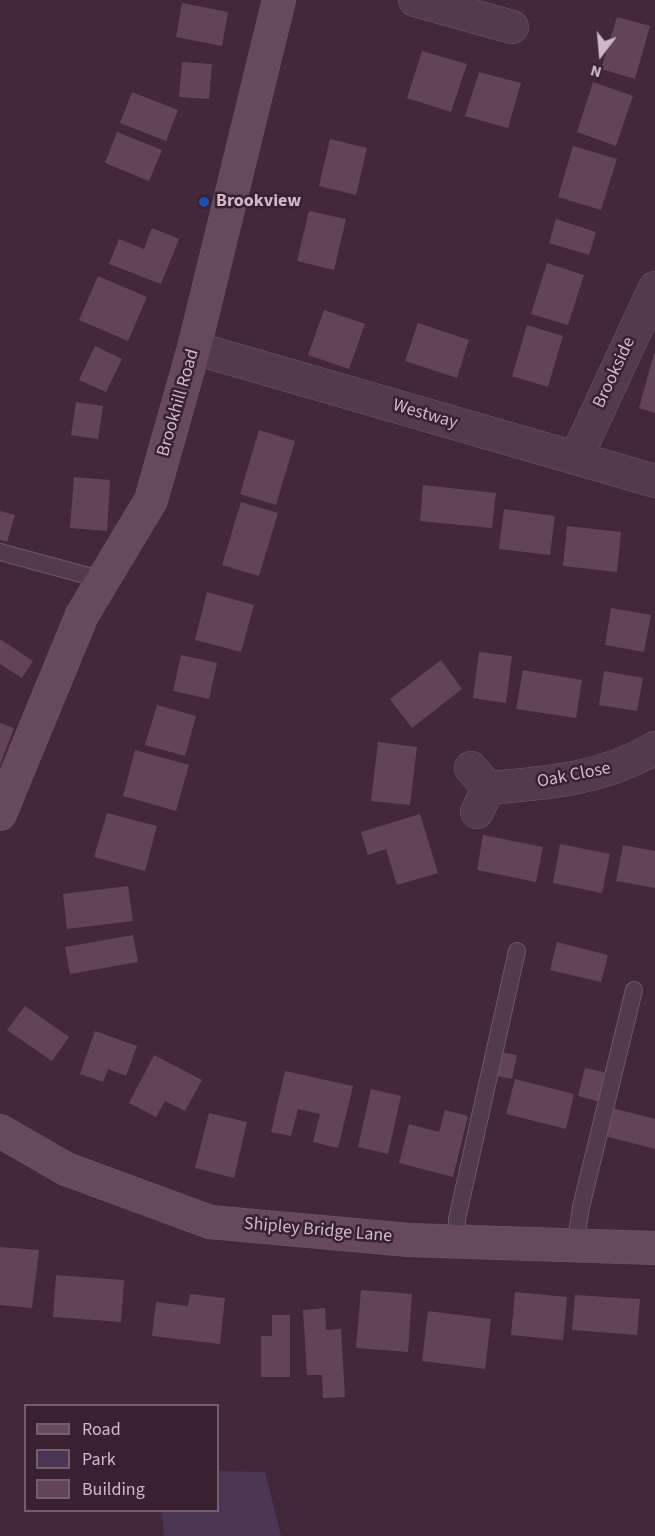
<!DOCTYPE html>
<html>
<head>
<meta charset="utf-8">
<style>
	body { margin:0 }
	#map { position:relative; width:655px; height:1536px; overflow:hidden; background:#432839; font-family:"Source Sans 3",sans-serif }
	canvas { display:block }
	.legend { position:absolute; left:24px; top:1404px; width:195px; height:108px; box-sizing:border-box; background:#39212f; border:2px solid #745e6b; margin:0; padding:8px 10px; list-style:none; font-size:18px; color:#cdbac5 }
	.legend li { display:flex; align-items:center; gap:12px; height:30px }
	.legend b { width:30px; border:2px solid #745e6b }
	.north { position:absolute; left:571px; top:24px; width:60px; height:60px; -webkit-text-stroke:4px #39212f; paint-order:stroke; rotate:196deg; font-size:16px; font-weight:700; line-height:24px; text-align:center; color:#cdbac5 }
	.north::after { content:''; display:block; margin:auto; width:21px; height:27px; background:#cdbac5; clip-path:polygon(50% 0,100% 100%,50% 72%,0 100%) }
</style>
</head>
<body>
<div id="map">
<canvas width="655" height="1536"></canvas>
<ul class="legend">
<li><b style="height:8px;background:#664a5a"></b>Road</li>
<li><b style="height:16px;background:#4a3552"></b>Park</li>
<li><b style="height:16px;background:#634457"></b>Building</li>
</ul>
<div class="north">N</div>
</div>
<script>
const ctx = document.querySelector('canvas').getContext('2d');
ctx.lineJoin = 'round';
function fillPath(path, color) {
  ctx.fillStyle = color;
  ctx.fill(path, 'evenodd');
}
function trace(path, color, width, dash) {
  ctx.strokeStyle = color;
  ctx.lineWidth = width;
  ctx.lineCap = dash ? 'butt' : 'round';
  ctx.setLineDash(dash || []);
  ctx.stroke(path);
}
function drawText(font, color, halo, rows, align = 'center') {
  ctx.font = font + ' "Source Sans 3",sans-serif';
  ctx.lineWidth = 5;
  ctx.setLineDash([]);
  ctx.textBaseline = 'middle';
  ctx.strokeStyle = halo;
  ctx.fillStyle = color;
  for (const [text, x, y, turn = 0] of rows) {
    ctx.save();
    ctx.translate(x, y);
    ctx.rotate((+turn || 0) * Math.PI / 180);
    ctx.textAlign = isNaN(turn) ? turn : align;
    if (halo) ctx.strokeText(text, 0, 0);
    ctx.fillText(text, 0, 0);
    ctx.restore();
  }
}
const green = new Path2D(`
	M218 1471 265 1472 281 1536H164L162 1511 218 1510Z`);
const building = new Path2D(`
	M182 3 228 12 222 46 176 37Z
	M617 17 650 26 635 79 601 69Z
	M422 51 467 64 451 112 407 98Z
	M182 62 212 64 209 99 179 97Z
	M479 72 521 83 508 128 465 116Z
	M593 82 633 96 616 146 577 132Z
	M132 92 178 110 166 141 120 123Z
	M117 132 162 150 149 181 105 163Z
	M330 139 367 148 356 195 319 186Z
	M573 146 617 159 601 210 558 197Z
	M309 211 346 219 334 270 297 261Z
	M556 219 596 232 589 255 549 243Z
	M152 228 179 239 161 284 109 264 119 239 144 249Z
	M547 263 584 275 568 325 531 314Z
	M98 276 147 297 128 341 79 320Z
	M324 310 365 324 349 369 308 355Z
	M418 323 469 340 457 378 405 361Z
	M527 325 563 336 548 387 512 376Z
	M95 346 122 359 106 392 79 380Z
	M654 354H655V413L639 408Z
	M76 402 103 406 98 439 71 435Z
	M259 430 295 441 276 505 240 494Z
	M74 477 110 480 107 531 70 528Z
	M423 485 496 493 492 528 420 521Z
	M241 502 278 513 259 576 222 565Z
	M504 509 555 516 550 555 499 549Z
	M0 511 15 515 7 542 0 540Z
	M567 526 621 532 617 572 563 566Z
	M207 592 254 605 241 652 195 640Z
	M611 608 651 615 644 652 605 645Z
	M0 639 33 661 22 678 0 664Z
	M479 652 512 656 506 703 473 698Z
	M181 655 217 663 209 699 173 691Z
	M441 660 462 689 412 728 390 699Z
	M523 670 582 680 576 718 516 709Z
	M604 671 643 678 637 711 599 705Z
	M157 705 196 716 185 756 145 745Z
	M0 723 14 728 0 765Z
	M378 742 417 747 410 805 371 801Z
	M135 750 189 765 176 811 123 796Z
	M107 813 157 826 145 871 94 857Z
	M420 814 438 873 397 885 386 849 368 855 361 832Z
	M483 835 543 847 536 882 477 870Z
	M560 844 610 854 602 893 553 883Z
	M623 845 655 851V888L616 881Z
	M128 886 133 921 67 929 63 894Z
	M133 935 138 962 70 974 65 947Z
	M557 942 608 955 601 982 550 970Z
	M25 1006 69 1037 52 1061 7 1030Z
	M95 1031 137 1046 126 1076 108 1069 103 1082 80 1074Z
	M501 1052 517 1055 512 1079 496 1076Z
	M154 1055 202 1080 185 1111 165 1101 156 1117 129 1103Z
	M585 1068 608 1073 601 1102 578 1096Z
	M285 1071 353 1086 338 1148 313 1142 320 1114 298 1109 291 1136 271 1132Z
	M515 1079 574 1094 566 1129 506 1114Z
	M371 1089 401 1096 388 1154 358 1147Z
	M612 1108 655 1119V1149L605 1136Z
	M445 1110 468 1116 453 1177 399 1163 409 1124 439 1132Z
	M209 1113 247 1122 234 1178 195 1168Z
	M0 1247 39 1250 32 1308 0 1305Z
	M56 1275 124 1280 121 1322 53 1317Z
	M361 1290 412 1294 408 1352 356 1348Z
	M515 1292 567 1297 563 1340 511 1335Z
	M190 1294 225 1298 220 1344 152 1336 156 1302 188 1306Z
	M575 1295 640 1299 637 1335 572 1330Z
	M325 1308 326 1330 341 1329 345 1397 323 1398 322 1375H307L303 1310Z
	M428 1311 491 1319 485 1369 422 1361Z
	M272 1315H290V1377H261V1336H272Z`);
const lane = new Path2D(`
	M0 552 103 580
	M457 1242V1219L517 951
	M575 1246 581 1207 634 990`);
const street = new Path2D(`
	M415 0 512 27
	M194 348 655 481
	M576 458 655 288
	M471 768 488 788 477 812
	M488 788C547 783 603 779 655 748`);
const secondary = new Path2D(`
	M0 814 82 615 151 500 194 348 279 0
	M0 1131 66 1169 210 1222 409 1240 655 1248`);
const markers = [
	[204,202,6,"#1a4fb4"]
];
const poiNames = [
	["Brookview",216,202]
];
const streetNames = [
	["Brookside",615,373,-65],
	["Brookhill Road",179,403,-74],
	["Westway",425,415,16],
	["Oak Close",574,776,-11],
	["Shipley Bridge Lane",318,1231,5]
];
fillPath(green, '#4a3552');
fillPath(building, '#634457');
trace(lane, '#6d5865', 18);
trace(street, '#6d5865', 34);
trace(secondary, '#6d5865', 34);
trace(lane, '#533c4a', 16);
trace(street, '#533c4a', 33);
trace(secondary, '#664a5a', 33);
for (const [x, y, r, color] of markers) {
  const dot = new Path2D();
  dot.arc(x, y, r, 0, 2 * Math.PI);
  ctx.fillStyle = color;
  ctx.fill(dot);
  trace(dot, '#39212f', 2);
}
drawText('bold 18px', '#cdbac5', '#39212f', poiNames, 'left');
drawText('18px', '#cdbac5', '#39212f', streetNames);
</script>
</body>
</html>
